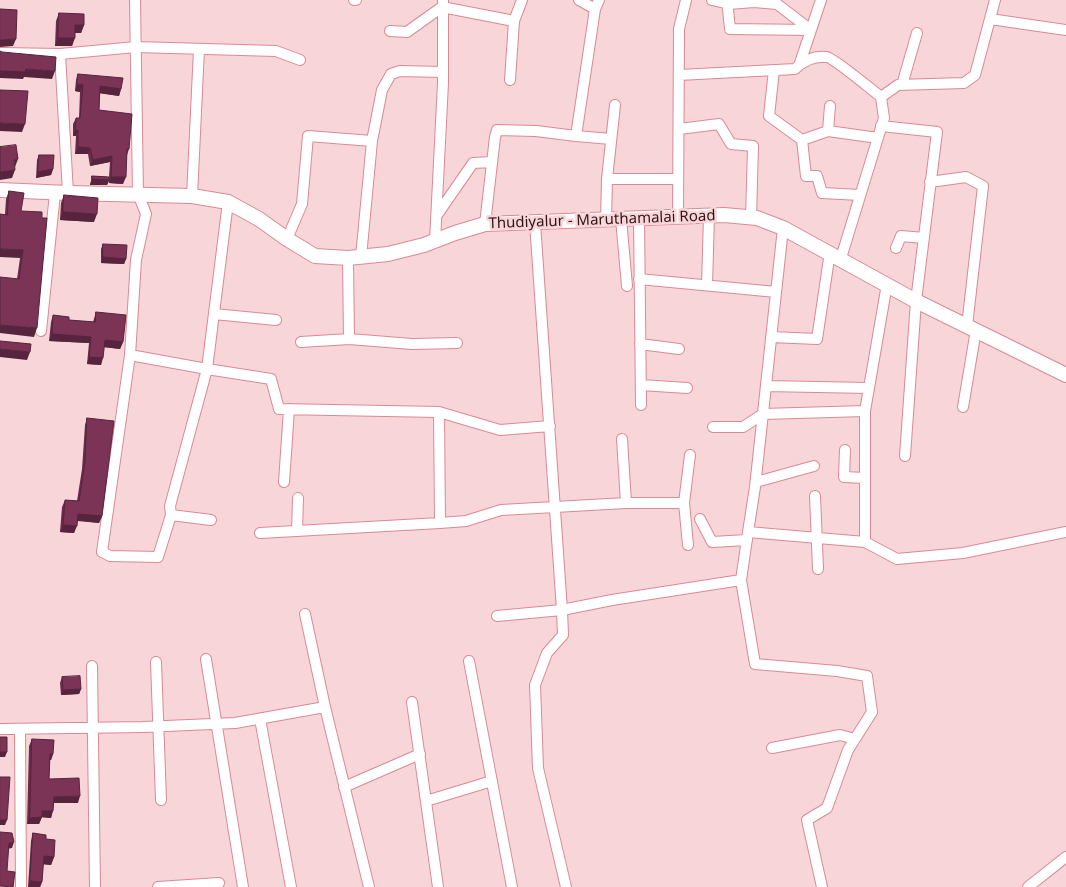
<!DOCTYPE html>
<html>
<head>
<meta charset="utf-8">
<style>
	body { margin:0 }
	canvas { display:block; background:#f8d5d8 }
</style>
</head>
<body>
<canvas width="1066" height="887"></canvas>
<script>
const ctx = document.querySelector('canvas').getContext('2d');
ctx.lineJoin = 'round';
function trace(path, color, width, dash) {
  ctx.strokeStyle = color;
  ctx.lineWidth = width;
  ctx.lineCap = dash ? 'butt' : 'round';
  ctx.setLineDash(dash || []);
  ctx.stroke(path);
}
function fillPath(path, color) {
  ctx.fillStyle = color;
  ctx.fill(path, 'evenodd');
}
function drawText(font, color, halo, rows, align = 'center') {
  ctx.font = font + ' "Noto Sans",sans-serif';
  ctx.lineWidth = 5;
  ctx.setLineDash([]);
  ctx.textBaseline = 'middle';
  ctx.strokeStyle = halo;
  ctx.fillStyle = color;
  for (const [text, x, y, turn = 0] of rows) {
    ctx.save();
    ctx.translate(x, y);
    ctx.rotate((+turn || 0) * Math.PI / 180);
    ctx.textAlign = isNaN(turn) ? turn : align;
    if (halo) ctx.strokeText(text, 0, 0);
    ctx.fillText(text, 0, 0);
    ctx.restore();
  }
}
const street = new Path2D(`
	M354 0H356
	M579 0 595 9
	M712 0 729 4 754 2 777 4 811 30 821 0
	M727 0 730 29 811 30 800 63
	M990 19 1066 30
	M390 31 407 32 442 7 514 21
	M0 53 60 54 136 47 276 51 300 60
	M60 54 68 193
	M774 70 769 116 802 140 828 131 878 138
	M679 75 795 69C804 60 815 56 827 57 835 59 872 90 881 97L884 118 841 258
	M510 80 514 21 522 0
	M902 85 917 33
	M881 97 898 85 964 83 975 75 995 0
	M881 126 937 132 916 301 905 456
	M679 129 719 124 731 144 753 146 751 218
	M828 131 830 106
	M576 136 611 139
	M802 140 806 176H817L822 193 860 195
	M607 179H678
	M930 182 966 177 983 186 967 326
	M192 196 199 49
	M228 202 207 369 271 379 279 409 439 412 500 430 550 426
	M437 215 473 163 492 162
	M678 217 679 29 686 0
	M639 218 641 405
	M621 219 627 286
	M606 220 607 179 615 105
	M535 223 562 610 612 600 741 580 748 532
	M485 224 495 137 497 130 536 131 576 136 595 9 599 0
	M783 228 755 487 748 532 865 542V411L887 284
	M287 239 302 204 308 136 372 141
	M435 241 443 83V0
	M896 248 901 236 924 238
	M361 257 372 141 382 90 391 74 400 71 443 72
	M348 258 349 339
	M639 279 776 292
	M707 285 709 216
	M214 314 276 320
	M41 331 55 193
	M771 337 817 339 830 252
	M301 342 349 339 412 344 457 343
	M640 344 679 349
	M130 355 207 369 170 506 171 515 158 557 110 556 102 552Z
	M130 355 136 260 146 214 138 194 135 0
	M641 385 687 388
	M766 386 869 388
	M963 407 976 330
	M713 427H743L763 414 865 411
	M622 439 626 503
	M845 450 844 477 865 478
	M284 482 289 409
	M756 482 814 466
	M815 496 818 569
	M171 515 211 520
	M700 519 712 542 747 540
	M440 523 466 521 501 510 626 503H684
	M297 531 298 498
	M260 533 440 523 439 412
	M865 542 897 559 963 553 1066 532
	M688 545 684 503 690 455
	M741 580 755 664 837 671 867 676 872 712 848 750 827 808 807 820 822 887
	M305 614 325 707 369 887
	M497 616 562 610 563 635 547 653 535 685 538 768 566 887
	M206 659 243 887
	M469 661 512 887
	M156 662 161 800
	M92 666 95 887
	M412 702 438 887
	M260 719 291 887
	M0 729 143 727 235 723 325 707
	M20 729 21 887
	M772 748 840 735 855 739
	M344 787 420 754
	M426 801 492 781
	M158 887 219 883
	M1028 887 1066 857`);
const secondary = new Path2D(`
	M0 190 68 193 192 196 228 202 259 219 287 239 315 256 348 258 388 254 424 245 455 233 485 224 724 215 757 218 783 228 916 301 1066 375`);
const wall = new Path2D(`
	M59 13 84 25 81 33H75L72 46H55L56 21Z
	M78 74 121 89 119 96 100 93 99 110 129 149 127 155 123 184 109 183V181L107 185H90L92 176 109 177 110 162 90 166 88 154H75L76 136H73V124L76 118H79L80 92 75 91 76 80Z
	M39 155 53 169 51 175 36 178 37 160Z
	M9 191 21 211 34 337 17 279 20 258 5 214 6 199Z
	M64 195 94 222 60 220 61 203Z
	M103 244 126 259 124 264 101 263V249Z
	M96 312 123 342 120 349 104 347 101 365 87 364 89 343 49 341 51 322 53 315 69 320 93 322Z
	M87 418 102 516 99 523 77 521 74 533 60 532 62 507 65 500 77 501 82 469 85 425Z
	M62 677 81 689 79 694 61 695 60 683Z
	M32 739 53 754 51 760H50L49 779 78 803H54L51 818 42 817 39 824H27L29 746Z
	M33 833 46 839 54 857 51 865 43 864 42 882 40 887H28L31 841Z`);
const shadedWall = new Path2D(`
	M75 25H84L81 33H72Z
	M58 38H75L72 46H55Z
	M16 39 13 46 0 47V40Z
	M26 69 55 71 52 79 24 77 23 79 0 78V71Z
	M77 84 83 85 80 92 75 91Z
	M100 86 121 89 119 96 98 93Z
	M0 123 25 124 22 132 0 131Z
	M75 130H78L76 136H73Z
	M78 147 90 148 88 154H75Z
	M112 156 110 162 90 166 93 160Z
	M18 159 15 167 14 160Z
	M53 169 51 175 36 178 38 172Z
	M15 170 12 178 0 180V172Z
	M111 177H126L123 184 109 183Z
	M92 179 109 180 107 185H90Z
	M63 212 97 214 94 222 60 220Z
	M0 249 23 250 20 258 0 257Z
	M103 257 126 259 124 264 101 263Z
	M0 325 37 328 34 337 0 333Z
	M52 334 91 337 89 343 49 341Z
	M105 340 123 342 120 349 103 347Z
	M0 349 30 352 27 360 0 357Z
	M89 357 103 358 101 365 87 364Z
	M78 514 102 516 99 523 75 520Z
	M63 525 77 526 74 533 60 532Z
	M81 689 79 694 61 695 63 690Z
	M0 752H7L5 757H0Z
	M50 754H53L51 760H48Z
	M80 796 78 803H52L54 797Z
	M42 811H53L51 818 39 817Z
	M42 817 39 824H27L30 818Z
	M0 820H7L5 825H0Z
	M14 842 12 848 7 849 9 843Z
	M44 856 54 857 51 865 41 864Z
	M30 881 42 882 40 887H28Z`);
const building = new Path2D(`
	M0 9 17 10 16 39 0 40Z
	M59 13 84 14V25H75V38H58Z
	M0 51 2 52 56 57 55 71 26 69 25 72 0 71Z
	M78 74 123 78 121 89 100 86 99 110 132 114 129 149H127L126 177H111L112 156 93 160 90 148 78 147V130H75L76 118H80L83 85 77 84Z
	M0 90 28 91 25 124 0 123Z
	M16 145 18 159 14 160 15 170 0 172V147Z
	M39 155H54L53 169 38 172Z
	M92 176 109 177V180L92 179Z
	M9 191 24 193 21 211 42 212V218H47L37 328 0 325V277L19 279 23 250 0 249V214L7 215Z
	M64 195 98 198 97 214 63 212Z
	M103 244 127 245 126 259 103 257Z
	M96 312 126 315 123 342 105 340 103 358 89 357 91 337 52 334 53 315 69 317V320L95 322Z
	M0 341 31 344 30 352 0 349Z
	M87 418 114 421 102 516 78 514 77 526 63 525 65 500 79 501 85 462Z
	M80 676 81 689 63 690 62 677Z
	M0 737H7V752H0Z
	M32 739 54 740 53 754H50L49 779 79 778 80 796 54 797 53 811H42V817L30 818Z
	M0 777H10L7 820H0Z
	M0 832 12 833 14 842 9 843 7 871 15 872 13 887 0 886Z
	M33 833 46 835V839L55 840 54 857 44 856 42 882 30 881Z`);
const streetNames = [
	["Thudiyalur - Maruthamalai Road",602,220,-2]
];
trace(street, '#da8a93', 12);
trace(secondary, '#da8a93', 16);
trace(street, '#fff', 10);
trace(secondary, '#fff', 14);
fillPath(wall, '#6a2c4a');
fillPath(shadedWall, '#56243c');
fillPath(building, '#7b3356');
trace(building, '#56243c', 1);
drawText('15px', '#321418', '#f8d5d8', streetNames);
</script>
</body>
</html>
